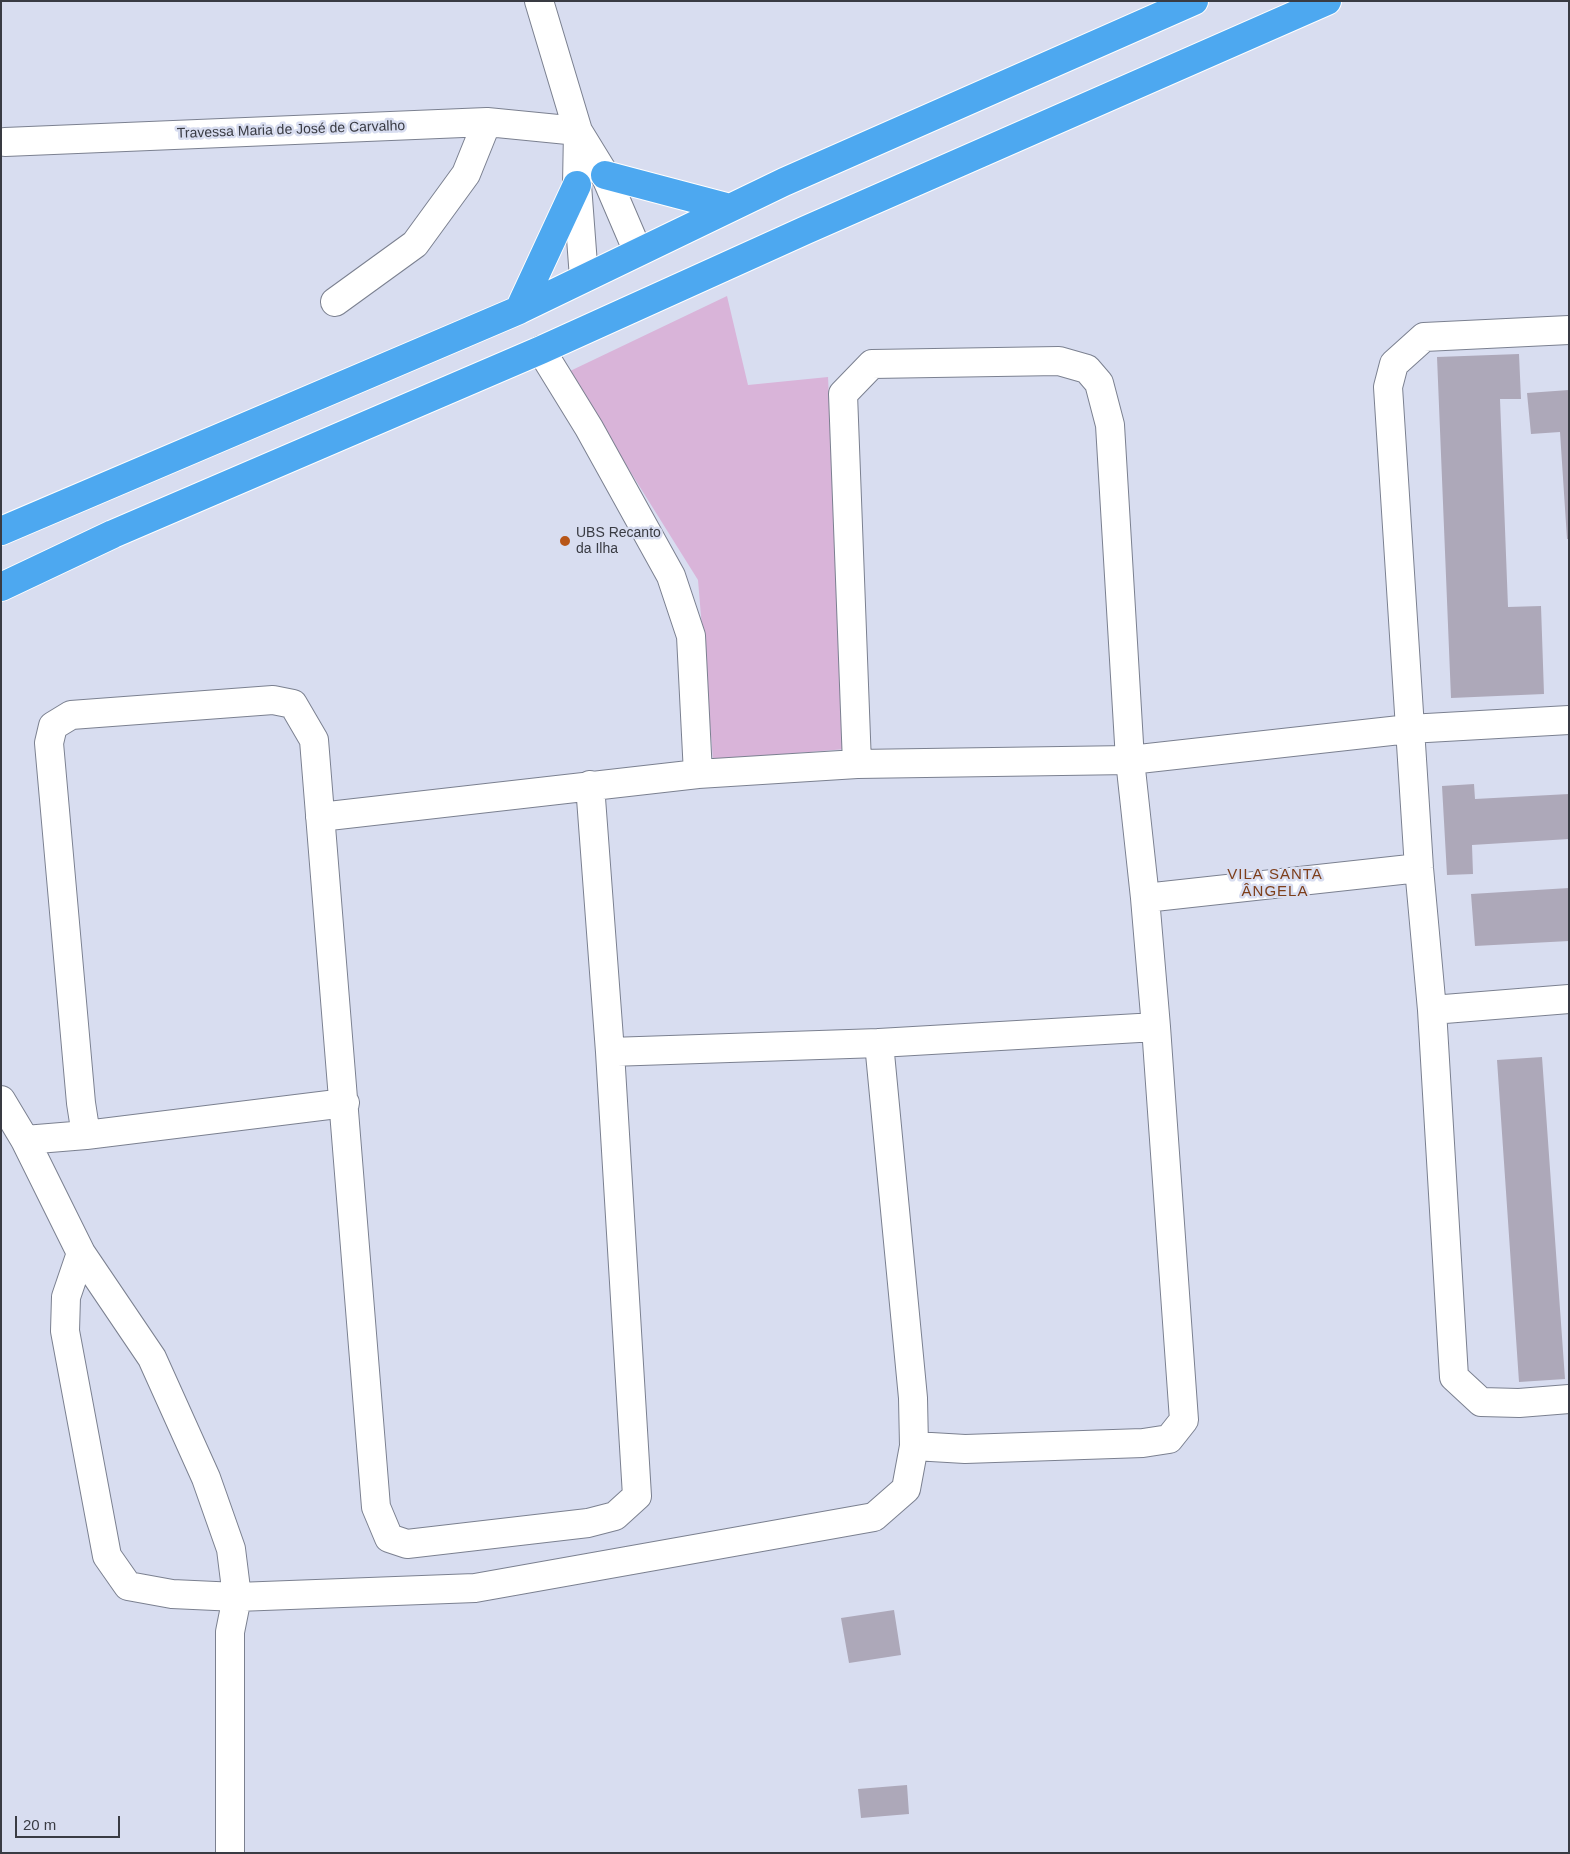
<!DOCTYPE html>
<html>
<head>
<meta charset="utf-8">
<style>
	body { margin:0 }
	#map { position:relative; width:1570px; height:1854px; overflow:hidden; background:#d8ddf0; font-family:Arial,sans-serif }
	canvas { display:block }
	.frame { position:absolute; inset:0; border:2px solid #393b43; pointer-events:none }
	.scale { position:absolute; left:15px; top:1816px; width:105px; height:22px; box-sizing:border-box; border:2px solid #393b43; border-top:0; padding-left:6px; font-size:15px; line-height:18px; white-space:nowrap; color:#393b43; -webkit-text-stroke:4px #d8ddf0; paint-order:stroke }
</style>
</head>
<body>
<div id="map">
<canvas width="1570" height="1854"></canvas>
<div class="frame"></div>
<div class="scale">20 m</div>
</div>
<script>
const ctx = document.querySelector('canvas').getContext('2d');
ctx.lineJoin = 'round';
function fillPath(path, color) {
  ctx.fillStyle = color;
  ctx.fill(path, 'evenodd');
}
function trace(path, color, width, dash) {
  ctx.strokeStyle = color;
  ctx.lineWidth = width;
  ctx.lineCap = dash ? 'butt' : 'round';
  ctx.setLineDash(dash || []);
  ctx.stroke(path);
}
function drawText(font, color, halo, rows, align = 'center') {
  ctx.font = font + ' Arial,sans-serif';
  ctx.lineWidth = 5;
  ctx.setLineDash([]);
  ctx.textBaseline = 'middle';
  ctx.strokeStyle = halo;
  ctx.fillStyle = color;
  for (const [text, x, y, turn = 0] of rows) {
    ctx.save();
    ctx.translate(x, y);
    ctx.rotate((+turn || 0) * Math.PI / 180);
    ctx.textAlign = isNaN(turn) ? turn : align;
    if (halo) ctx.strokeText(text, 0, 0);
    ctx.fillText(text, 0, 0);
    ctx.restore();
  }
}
const green = new Path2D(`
	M727 296 748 385 828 377 846 749 713 760 698 580 568 372Z`);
const building = new Path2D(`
	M1519 354 1521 399H1500L1508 607 1541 606 1544 694 1451 698 1437 357Z
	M1569 390V539H1567L1560 432 1531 434 1527 393Z
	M1474 784 1475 799 1569 794V839L1472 845 1473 874 1447 875 1442 786Z
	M1569 888V941L1475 946 1471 894Z
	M1542 1057 1565 1379 1519 1382 1497 1060Z
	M894 1610 901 1655 849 1663 841 1618Z
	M907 1785 909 1814 861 1818 858 1789Z`);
const minor = new Path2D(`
	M539 1 578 131 605 175 638 252
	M578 131 577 185 584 278
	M5 142 487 122 578 131
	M335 302 415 244 466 174 487 122
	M1569 330 1424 337 1394 364 1388 387 1419 868 1432 1010 1454 1377 1481 1402 1519 1403 1569 1399
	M541 350 589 428 671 576 691 636 698 774
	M857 764 843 394 872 364 1059 361 1087 369 1099 383 1110 425 1130 760 1145 898 1156 1027 1184 1420 1169 1439 1143 1443 965 1449 914 1446 913 1398 879 1043
	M320 817 698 774 857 764 1130 760 1409 729 1569 720
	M1145 898 1419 868
	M1432 1010 1569 999
	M610 1052 879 1043 1156 1027
	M1 1100 25 1140 81 1253 152 1358 206 1478 231 1549 237 1597 475 1588 874 1517 906 1489 914 1446
	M345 1103 86 1135 81 1103 49 743 53 726 71 715 273 700 293 704 314 740 376 1507 389 1538 407 1544 588 1523 615 1516 637 1496 610 1052 590 785
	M25 1140 86 1135
	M81 1253 66 1297 65 1331 107 1556 128 1586 172 1594 237 1597 230 1632V1853`);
const highway = new Path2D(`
	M605 175 730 208
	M519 310 577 185
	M1 531 519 310 784 182 1194 1
	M1 587 113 534 541 350 806 230 1327 1`);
const markers = [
	[565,541,6,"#b75517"]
];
const streetNames = [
	["Travessa Maria de José de Carvalho",291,130,-2]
];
const poiNames = [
	["UBS Recanto",576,533],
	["da Ilha",576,549]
];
const neighbourhoodNames = [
	["VILA SANTA",1275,875],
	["ÂNGELA",1275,892]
];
fillPath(green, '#d9b4d9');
fillPath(building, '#ada8b9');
trace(minor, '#7b8090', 30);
trace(highway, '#fff', 30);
trace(minor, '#fff', 28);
trace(highway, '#4da8f0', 28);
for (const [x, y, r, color] of markers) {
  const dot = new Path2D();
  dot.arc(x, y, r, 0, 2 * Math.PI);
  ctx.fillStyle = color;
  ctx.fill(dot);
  trace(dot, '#d8ddf0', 2);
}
drawText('14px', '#393b43', '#d8ddf0', streetNames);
drawText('14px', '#393b43', '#d8ddf0', poiNames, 'left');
ctx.letterSpacing = '1px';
drawText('15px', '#7d3e1a', '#d8ddf0', neighbourhoodNames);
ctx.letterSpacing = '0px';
</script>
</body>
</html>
